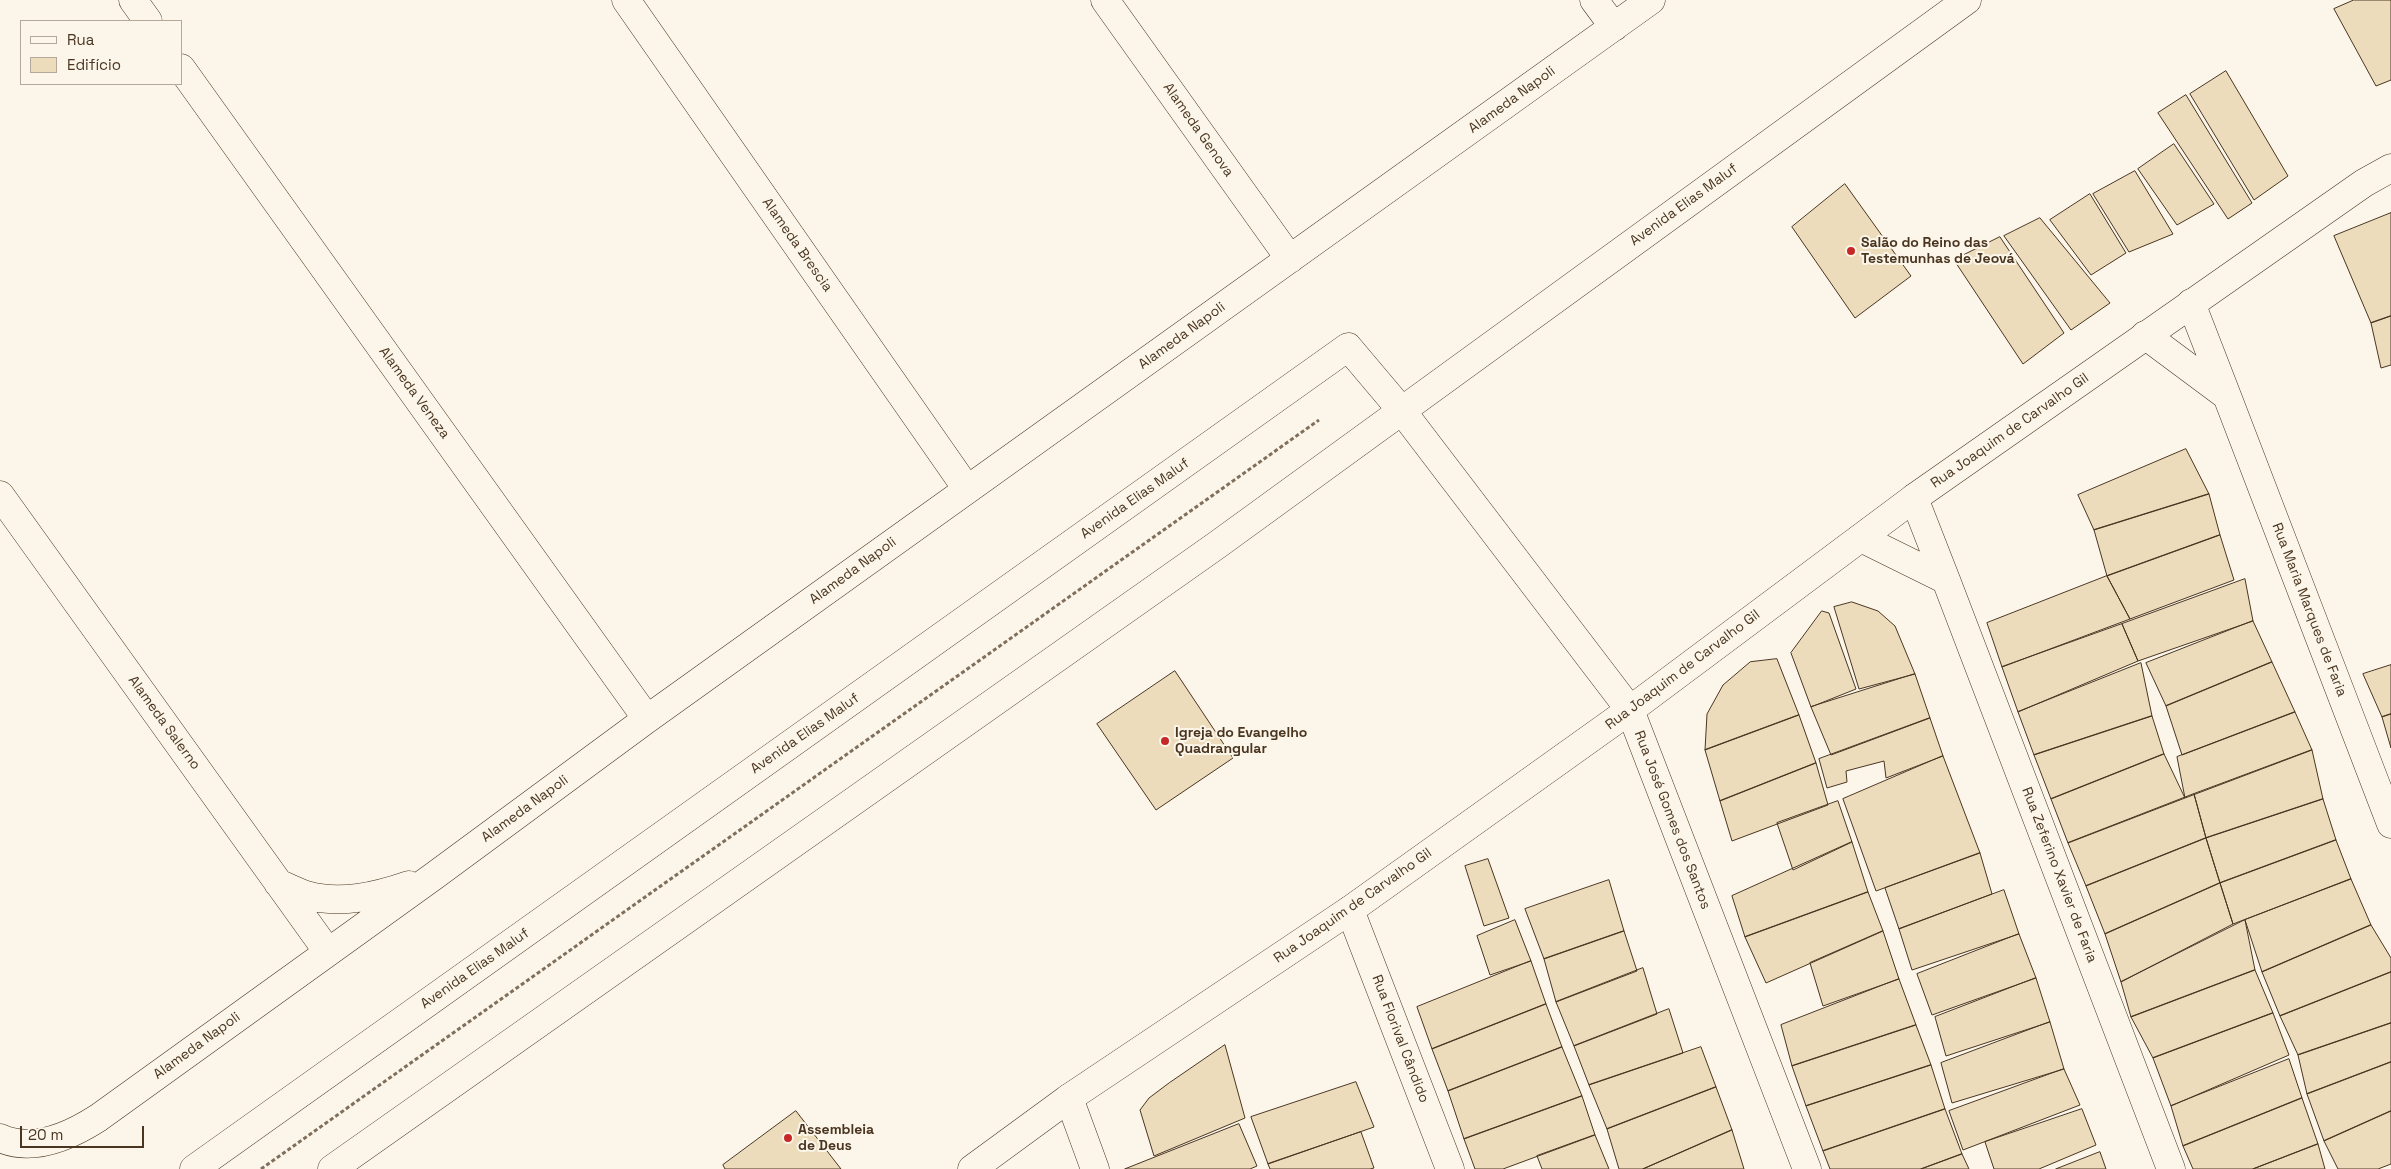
<!DOCTYPE html>
<html>
<head>
<meta charset="utf-8">
<style>
	body { margin:0 }
	#map { position:relative; width:2391px; height:1169px; overflow:hidden; background:#fbf6e9; font-family:"Space Grotesk",sans-serif }
	canvas { display:block }
	.legend { position:absolute; left:20px; top:20px; width:162px; height:65px; box-sizing:border-box; background:#fbf6e9; border:1px solid #b4a999; margin:0; padding:6px 9px; list-style:none; font-size:15px; color:#4a3520 }
	.legend li { display:flex; align-items:center; gap:10px; height:25px }
	.legend b { width:25px; border:1px solid #b4a999 }
	.scale { position:absolute; left:20px; top:1126px; width:124px; height:22px; box-sizing:border-box; border:2px solid #4a3520; border-top:0; padding-left:6px; font-size:15px; line-height:18px; white-space:nowrap; color:#4a3520; -webkit-text-stroke:4px #fbf6e9; paint-order:stroke }
</style>
</head>
<body>
<div id="map">
<canvas width="2391" height="1169"></canvas>
<ul class="legend">
<li><b style="height:6px;background:#fbf6e9"></b>Rua</li>
<li><b style="height:14px;background:#ecdcbc"></b>Edifício</li>
</ul>
<div class="scale">20 m</div>
</div>
<script>
const ctx = document.querySelector('canvas').getContext('2d');
ctx.lineJoin = 'round';
function fillPath(path, color) {
  ctx.fillStyle = color;
  ctx.fill(path, 'evenodd');
}
function trace(path, color, width, dash) {
  ctx.strokeStyle = color;
  ctx.lineWidth = width;
  ctx.lineCap = dash ? 'butt' : 'round';
  ctx.setLineDash(dash || []);
  ctx.stroke(path);
}
function drawText(font, color, halo, rows, align = 'center') {
  ctx.font = font + ' "Space Grotesk",sans-serif';
  ctx.lineWidth = 4;
  ctx.setLineDash([]);
  ctx.textBaseline = 'middle';
  ctx.strokeStyle = halo;
  ctx.fillStyle = color;
  for (const [text, x, y, turn = 0] of rows) {
    ctx.save();
    ctx.translate(x, y);
    ctx.rotate((+turn || 0) * Math.PI / 180);
    ctx.textAlign = isNaN(turn) ? turn : align;
    if (halo) ctx.strokeText(text, 0, 0);
    ctx.fillText(text, 0, 0);
    ctx.restore();
  }
}
const building = new Path2D(`
	M2354 0H2391V80L2376 86 2334 9Z
	M2226 71 2288 176 2254 200 2190 94Z
	M2186 95 2252 203 2228 219 2158 113Z
	M2174 144 2214 204 2177 225 2138 169Z
	M2135 171 2173 234 2129 252 2093 194Z
	M1845 184 1911 276 1855 318 1792 227Z
	M2090 194 2126 253 2091 275 2050 220Z
	M2391 213V316L2371 323 2334 236Z
	M2040 218 2110 303 2071 330 2004 236Z
	M2000 237 2064 333 2023 364 1954 260Z
	M2391 316V365L2381 368 2371 323Z
	M2186 449 2209 494 2094 530 2078 495Z
	M2209 494 2220 535 2107 576 2094 530Z
	M2220 535 2234 580 2130 619 2107 576Z
	M2107 576 2130 619 2002 667 1987 623Z
	M2245 579 2253 621 2138 661 2122 624Z
	M1852 602 1878 611 1895 626 1915 674 1859 689 1834 607Z
	M1822 611 1829 613 1856 689 1811 707 1791 653Z
	M2253 621 2272 662 2166 706 2146 663Z
	M2122 624 2138 661 2018 712 2002 667Z
	M1777 659 1799 715 1705 750 1707 714 1723 685 1750 662Z
	M2272 662 2295 712 2182 755 2166 706Z
	M2141 663 2152 716 2034 755 2018 712Z
	M2391 665V714L2382 717 2363 674Z
	M1175 671 1233 758 1156 810 1097 724Z
	M1915 674 1930 718 1831 755 1811 707Z
	M2295 712 2312 750 2185 798 2177 757Z
	M2391 714V748L2382 717Z
	M1799 715 1816 763 1720 801 1705 750Z
	M2152 716 2164 754 2051 799 2034 755Z
	M1930 718 1943 756 1886 778 1884 761 1846 771 1847 782 1827 788 1819 759Z
	M2312 750 2323 799 2206 838 2194 794Z
	M2164 754 2185 798 2068 843 2051 799Z
	M1943 756 1980 853 1876 891 1843 799Z
	M1816 763 1828 805 1732 841 1720 801Z
	M2194 794 2206 838 2086 886 2068 843Z
	M2323 799 2336 840 2220 883 2206 838Z
	M1838 801 1852 842 1793 870 1777 823Z
	M2206 838 2220 883 2105 934 2086 886Z
	M2336 840 2351 879 2233 924 2220 883Z
	M1852 842 1868 892 1745 937 1732 896Z
	M1980 853 1992 894 1899 929 1885 888Z
	M1488 859 1509 918 1484 926 1465 866Z
	M2351 879 2371 925 2262 972 2245 920Z
	M1609 880 1624 931 1544 959 1525 909Z
	M2220 883 2233 924 2121 982 2105 934Z
	M2004 890 2019 934 1912 970 1899 929Z
	M1868 892 1883 931 1766 983 1745 937Z
	M1515 920 1531 961 1490 975 1477 936Z
	M2245 920 2255 970 2131 1017 2121 982Z
	M2371 925 2391 958V972L2280 1016 2262 972Z
	M1624 931 1637 971 1556 1002 1544 959Z
	M1883 931 1899 979 1823 1006 1810 963Z
	M2019 934 2036 978 1932 1015 1917 974Z
	M1531 961 1546 1004 1432 1049 1417 1007Z
	M1643 968 1657 1014 1574 1046 1556 1002Z
	M2255 970 2273 1013 2153 1058 2131 1017Z
	M2391 972V1023L2298 1055 2280 1016Z
	M2036 978 2050 1022 1946 1056 1935 1017Z
	M1899 979 1916 1025 1792 1066 1781 1025Z
	M1546 1004 1562 1047 1448 1091 1432 1049Z
	M1669 1009 1683 1053 1589 1085 1574 1046Z
	M2273 1013 2289 1055 2171 1106 2153 1058Z
	M2050 1022 2064 1069 1952 1103 1941 1063Z
	M2391 1023V1062L2307 1094 2298 1055Z
	M1916 1025 1931 1065 1806 1106 1792 1066Z
	M1225 1045 1245 1118 1154 1156 1140 1110 1149 1098 1169 1083Z
	M1562 1047 1582 1096 1464 1139 1448 1091Z
	M1701 1047 1716 1087 1607 1129 1589 1085Z
	M2289 1059 2302 1098 2183 1146 2171 1106Z
	M2391 1062V1111L2324 1141 2307 1094Z
	M1931 1065 1945 1109 1823 1151 1806 1106Z
	M2064 1069 2080 1105 1963 1150 1949 1111Z
	M1356 1082 1374 1127 1268 1164 1251 1117Z
	M1716 1087 1732 1130 1643 1169H1619L1607 1129Z
	M1582 1096 1595 1135 1503 1169H1475L1464 1139Z
	M2302 1098 2318 1144 2253 1169H2193L2183 1146Z
	M1945 1109 1962 1154 1921 1169H1830L1823 1151Z
	M2082 1109 2096 1145 2039 1169H1994L1985 1142Z
	M796 1111 841 1169H725L723 1165Z
	M2391 1111V1164L2378 1169H2338L2324 1141Z
	M1239 1124 1257 1166 1250 1169H1125Z
	M1732 1130 1744 1169H1643Z
	M1361 1132 1374 1168 1370 1169H1270L1268 1164Z
	M1595 1135 1609 1169H1542L1537 1156Z
	M2318 1144 2325 1169H2253Z
	M2100 1152 2106 1169H2056Z
	M1962 1154 1969 1169H1921Z`);
const path = new Path2D(`
	M261 1169 1319 420`);
const minor = new Path2D(`
	M133 0 148 21
	M626 0 967 489
	M1105 0 1290 259
	M1594 0 1614 27
	M181 68 647 719
	M2145 335 2227 396 2191 303
	M2227 396 2391 824
	M0 495 328 952
	M1861 538 1946 580 1914 498
	M1946 580 2171 1169
	M1630 710 1807 1169
	M278 883C287 887 297 892 306 895 340 905 377 896 409 885
	M1350 910 1450 1169
	M1069 1098 1095 1169
	M0 1138C33 1153 70 1136 98 1118L434 876 647 719 1651 0`);
const tertiary = new Path2D(`
	M194 1169 1348 347 1402 411 1630 710
	M332 1169 1217 545 1967 0
	M972 1169 1069 1098 1350 910 1630 710 1914 498 2364 183 2391 168`);
const markers = [
	[1851,251,5,"#c62828"],
	[1165,741,5,"#c62828"],
	[788,1138,5,"#c62828"]
];
const streetNames = [
	["Alameda Napoli",1512,100,-36],
	["Alameda Genova",1198,130,55],
	["Avenida Elias Maluf",1684,205,-36],
	["Alameda Brescia",797,245,55],
	["Alameda Napoli",1182,336,-36],
	["Alameda Veneza",414,393,54],
	["Rua Joaquim de Carvalho Gil",2010,431,-35],
	["Avenida Elias Maluf",1135,499,-35],
	["Alameda Napoli",853,571,-36],
	["Rua Maria Marques de Faria",2309,610,69],
	["Rua Joaquim de Carvalho Gil",1683,670,-37],
	["Alameda Salerno",164,723,54],
	["Avenida Elias Maluf",805,734,-35],
	["Alameda Napoli",525,809,-36],
	["Rua José Gomes dos Santos",1672,820,69],
	["Rua Zeferino Xavier de Faria",2059,875,69],
	["Rua Joaquim de Carvalho Gil",1353,906,-35],
	["Avenida Elias Maluf",475,969,-35],
	["Rua Florival Cândido",1400,1039,69],
	["Alameda Napoli",197,1046,-36]
];
const poiNames = [
	["Salão do Reino das",1861,243],
	["Testemunhas de Jeová",1861,259],
	["Igreja do Evangelho",1175,733],
	["Quadrangular",1175,749],
	["Assembleia",798,1130],
	["de Deus",798,1146]
];
fillPath(building, '#ecdcbc');
trace(building, '#4a3520', 1);
trace(minor, '#4a3520', 29);
trace(tertiary, '#4a3520', 29);
trace(path, '#7f6f5c', 3, [4, 2.5]);
trace(minor, '#fbf6e9', 28);
trace(tertiary, '#fbf6e9', 28);
for (const [x, y, r, color] of markers) {
  const dot = new Path2D();
  dot.arc(x, y, r, 0, 2 * Math.PI);
  ctx.fillStyle = color;
  ctx.fill(dot);
  trace(dot, '#fbf6e9', 2);
}
drawText('14px', '#4a3520', '#fbf6e9', streetNames);
drawText('bold 14px', '#4a3520', '#fbf6e9', poiNames, 'left');
</script>
</body>
</html>
